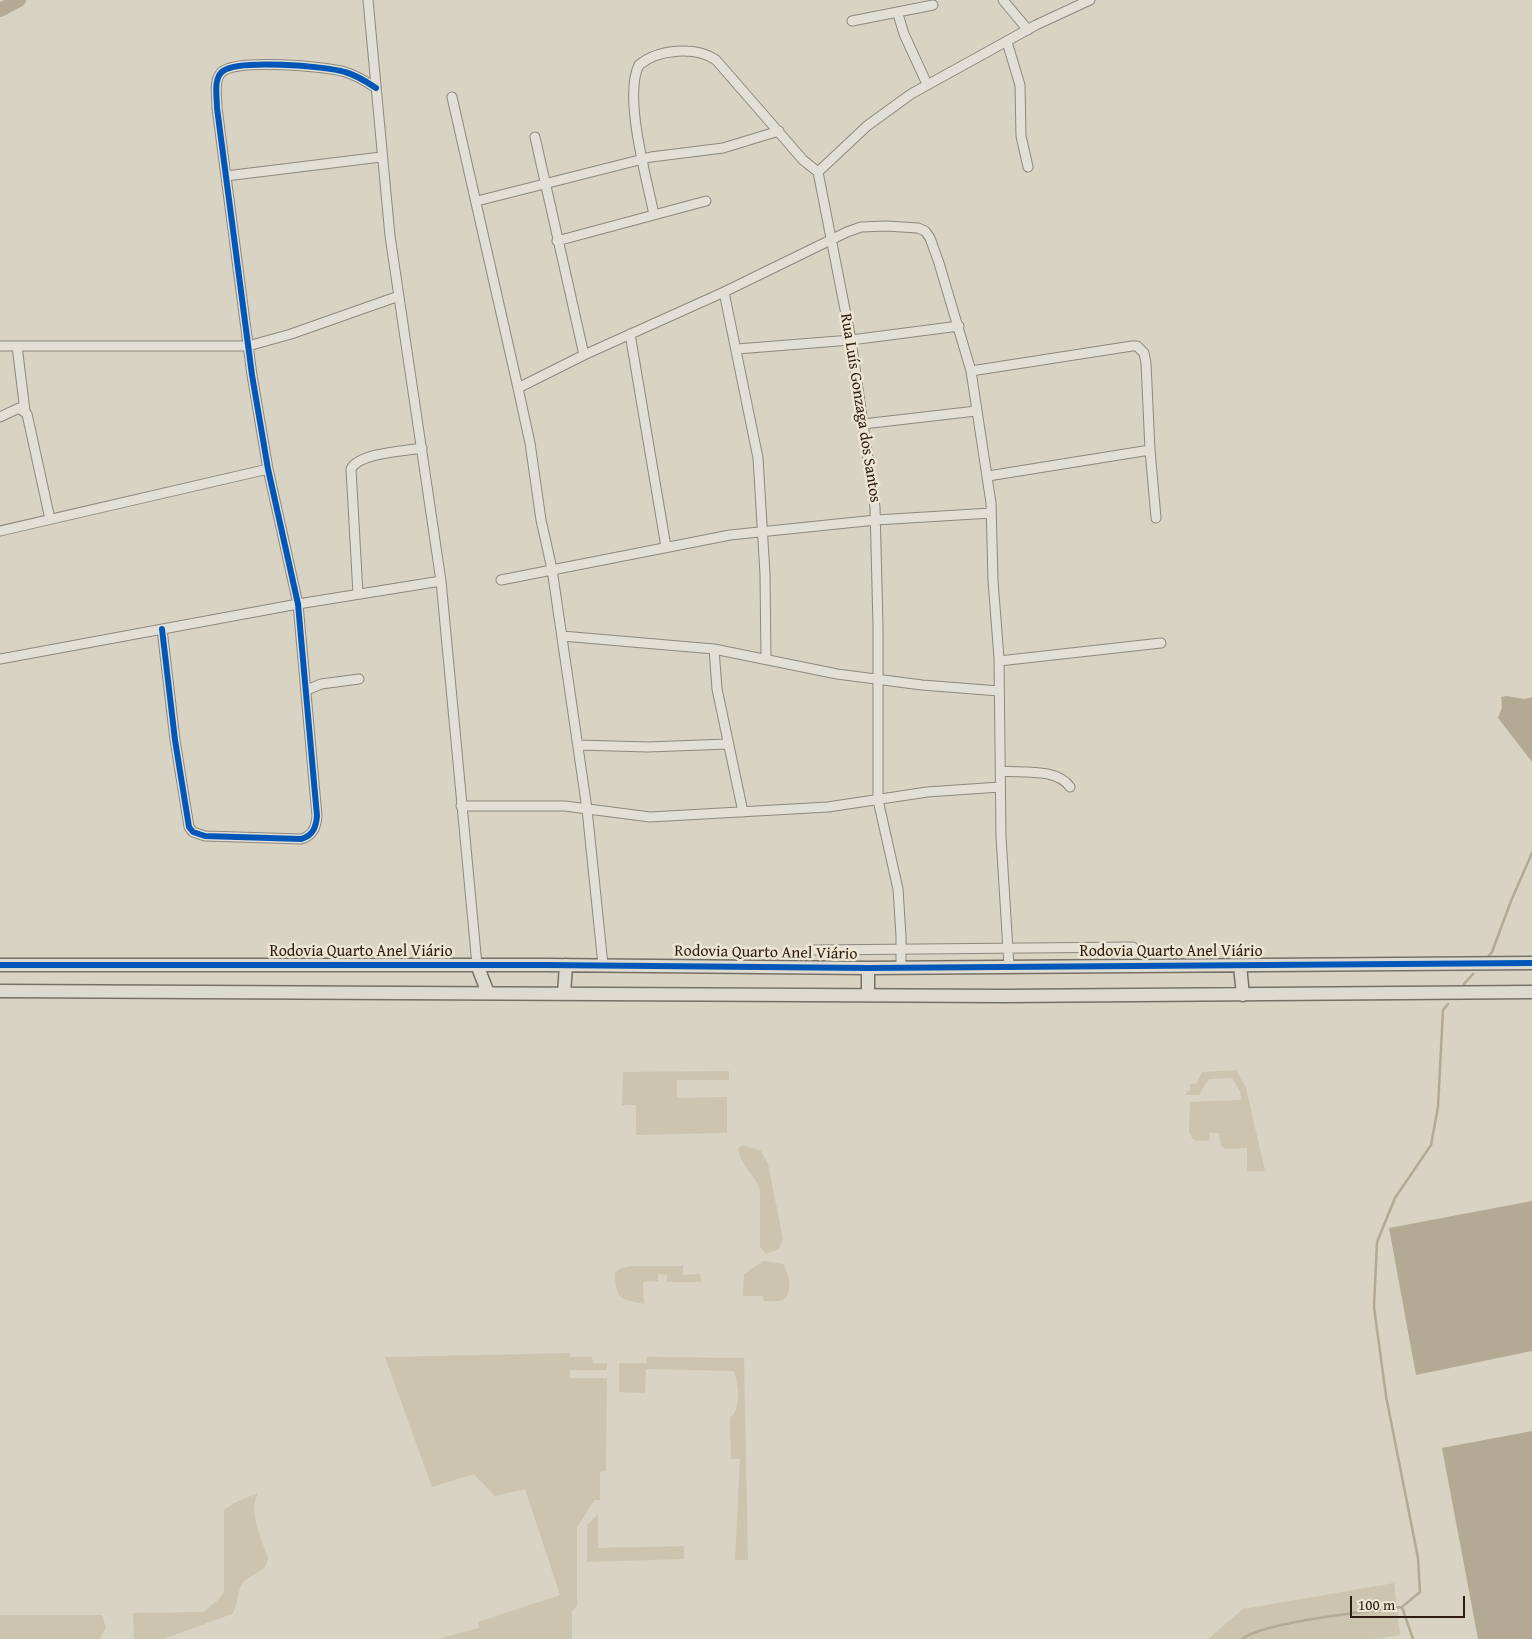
<!DOCTYPE html>
<html>
<head>
<meta charset="utf-8">
<style>
	body { margin:0 }
	#map { position:relative; width:1532px; height:1639px; overflow:hidden; background:#d8d3c2; font-family:"Gentium Book Plus",serif }
	canvas { display:block }
	.scale { position:absolute; left:1350px; top:1596px; width:115px; height:22px; box-sizing:border-box; border:2px solid #2e1c12; border-top:0; padding-left:6px; font-size:15px; line-height:18px; white-space:nowrap; color:#2e1c12; -webkit-text-stroke:4px #ece6d2; paint-order:stroke }
</style>
</head>
<body>
<div id="map">
<canvas width="1532" height="1639"></canvas>
<div class="scale">100 m</div>
</div>
<script>
const ctx = document.querySelector('canvas').getContext('2d');
ctx.lineJoin = 'round';
function fillPath(path, color) {
  ctx.fillStyle = color;
  ctx.fill(path, 'evenodd');
}
function trace(path, color, width, dash) {
  ctx.strokeStyle = color;
  ctx.lineWidth = width;
  ctx.lineCap = dash ? 'butt' : 'round';
  ctx.setLineDash(dash || []);
  ctx.stroke(path);
}
function drawText(font, color, halo, rows, align = 'center') {
  ctx.font = font + ' "Gentium Book Plus",serif';
  ctx.lineWidth = 5;
  ctx.setLineDash([]);
  ctx.textBaseline = 'middle';
  ctx.strokeStyle = halo;
  ctx.fillStyle = color;
  for (const [text, x, y, turn = 0] of rows) {
    ctx.save();
    ctx.translate(x, y);
    ctx.rotate((+turn || 0) * Math.PI / 180);
    ctx.textAlign = isNaN(turn) ? turn : align;
    if (halo) ctx.strokeText(text, 0, 0);
    ctx.fillText(text, 0, 0);
    ctx.restore();
  }
}
const green = new Path2D(`
	M1236 1070 1246 1088 1265 1171H1247V1148L1225 1149 1221 1146 1219 1133H1210L1209 1141H1197L1192 1138 1189 1132 1190 1102 1241 1100 1240 1091 1232 1078 1209 1079 1199 1095H1186L1187 1091H1190V1084H1196L1202 1072Z
	M729 1071V1080H677V1098L727 1097V1133L636 1135V1105H622L623 1072Z
	M743 1145 761 1151 768 1164 783 1239 779 1249 766 1254 760 1247V1190C755 1173 740 1166 738 1148Z
	M763 1261 783 1264C788 1272 794 1291 784 1299 780 1302 769 1301 764 1301L763 1296H743L744 1274Z
	M629 1266H683V1275L700 1274 701 1282H667V1275L658 1274V1281L643 1282 644 1304C619 1299 616 1300 615 1273L620 1269Z
	M570 1353V1357H592L593 1363H607V1370H570V1378H607L606 1471 600 1472V1500H594L577 1528V1606L572 1611V1639H438L479 1628 478 1622 560 1595 525 1489 495 1496 474 1474 432 1487 385 1357Z
	M647 1357 744 1358 748 1560H735L740 1459H731L730 1418C742 1408 738 1384 734 1371L646 1369 645 1393 619 1392V1363H646Z
	M258 1493C248 1514 261 1537 268 1557 266 1574 252 1572 243 1583 236 1592 239 1605 232 1614L163 1639H134L133 1613 203 1612 218 1600 224 1592V1510L234 1503Z
	M598 1514V1548L684 1546V1559L587 1562V1525Z
	M1394 1583 1400 1635 1374 1639H1208L1243 1609Z
	M0 1615H102L106 1628 99 1639H0Z`);
const water = new Path2D(`
	M1506 696 1525 699 1532 697V762L1498 718 1502 707 1501 697Z
	M1532 1201V1351L1416 1375 1389 1228Z
	M1532 1431V1639H1478L1442 1448Z`);
const stream = new Path2D(`
	M1487 958 1492 952 1511 901 1532 853
	M1464 984 1473 974
	M1402 1607 1420 1592 1418 1558 1386 1396 1374 1307 1377 1242 1395 1198 1431 1145 1438 1107 1443 1010 1448 1004
	M1242 1639C1267 1621 1367 1612 1402 1607L1413 1639`);
const river = new Path2D(`
	M0 10 19 0`);
const minor = new Path2D(`
	M368 0 390 236 441 581 477 965
	M1003 0 1028 30
	M898 14 904 34 927 84
	M852 21 933 5
	M1007 42 1020 85 1021 136 1028 167
	M452 97 518 388 530 443 541 520 552 569 587 809 603 965
	M535 137 584 355
	M226 176 381 157
	M477 201 651 157 723 148 779 131
	M654 215C647 179 623 96 639 65 658 49 696 46 716 60L803 160 818 172
	M557 241 706 201
	M724 292 758 458 765 574 766 659
	M630 334 666 547
	M0 346H248L291 334 399 296
	M17 346 25 411
	M737 349 851 340 959 326
	M971 371 1132 346H1137L1144 353 1146 363 1150 450 1156 518
	M518 388 584 355 724 292 847 232 861 227 886 226 918 228 925 231 930 238 939 263 971 371 991 503 993 581 999 658 1001 837 1009 966
	M0 417 19 408 27 414 50 519
	M863 424 976 411
	M988 476 1150 450
	M0 531 268 469
	M501 580 730 535 876 520 991 513
	M358 594 351 469C359 453 404 451 422 448
	M162 629 175 740 189 827 193 832 205 836 301 839C313 836 316 827 317 816L298 604 268 469 252 375 217 108C217 97 213 78 223 71 239 59 325 66 345 72 356 75 367 82 376 88
	M562 636 714 649 837 674 922 685 999 691
	M714 649 717 689 743 812
	M0 659 298 604 441 581
	M999 661 1161 643
	M307 690 321 684 359 679
	M578 745 648 747 728 744
	M1001 771C1022 773 1057 768 1070 787
	M461 806H565L650 817 828 807 927 792 1000 787
	M813 950 1133 947
	M901 968V936L898 889 878 800V626L875 507 851 340 818 172 867 126 911 94 1036 25 1090 0`);
const highway = new Path2D(`
	M0 965H546L868 968 1532 963
	M477 965 488 993
	M1240 966 1243 995
	M868 968V995
	M0 991 1004 996 1532 992
	M564 994 566 965`);
const cycleway = new Path2D(`
	M162 629 175 740 189 827 193 832 205 836 301 839C313 836 316 827 317 816L298 604 268 469 252 375 217 108C217 97 213 78 223 71 239 59 325 66 345 72 356 75 367 82 376 88
	M0 965H546L868 968 1532 963`);
const streetNames = [
	["Rua Luís Gonzaga dos Santos",860,408,81],
	["Rodovia Quarto Anel Viário",361,952],
	["Rodovia Quarto Anel Viário",1171,952],
	["Rodovia Quarto Anel Viário",766,953,1]
];
fillPath(green, '#ccc4ae');
fillPath(water, '#b4aa94');
trace(stream, '#b4aa94', 2.5);
trace(river, '#b4aa94', 14);
trace(minor, '#8e887e', 11);
trace(highway, '#767066', 15);
trace(minor, '#e2dfd6', 9);
trace(highway, '#dddad0', 12);
trace(cycleway, '#0057b8', 6);
drawText('16px', '#2e1c12', '#ece6d2', streetNames);
</script>
</body>
</html>
